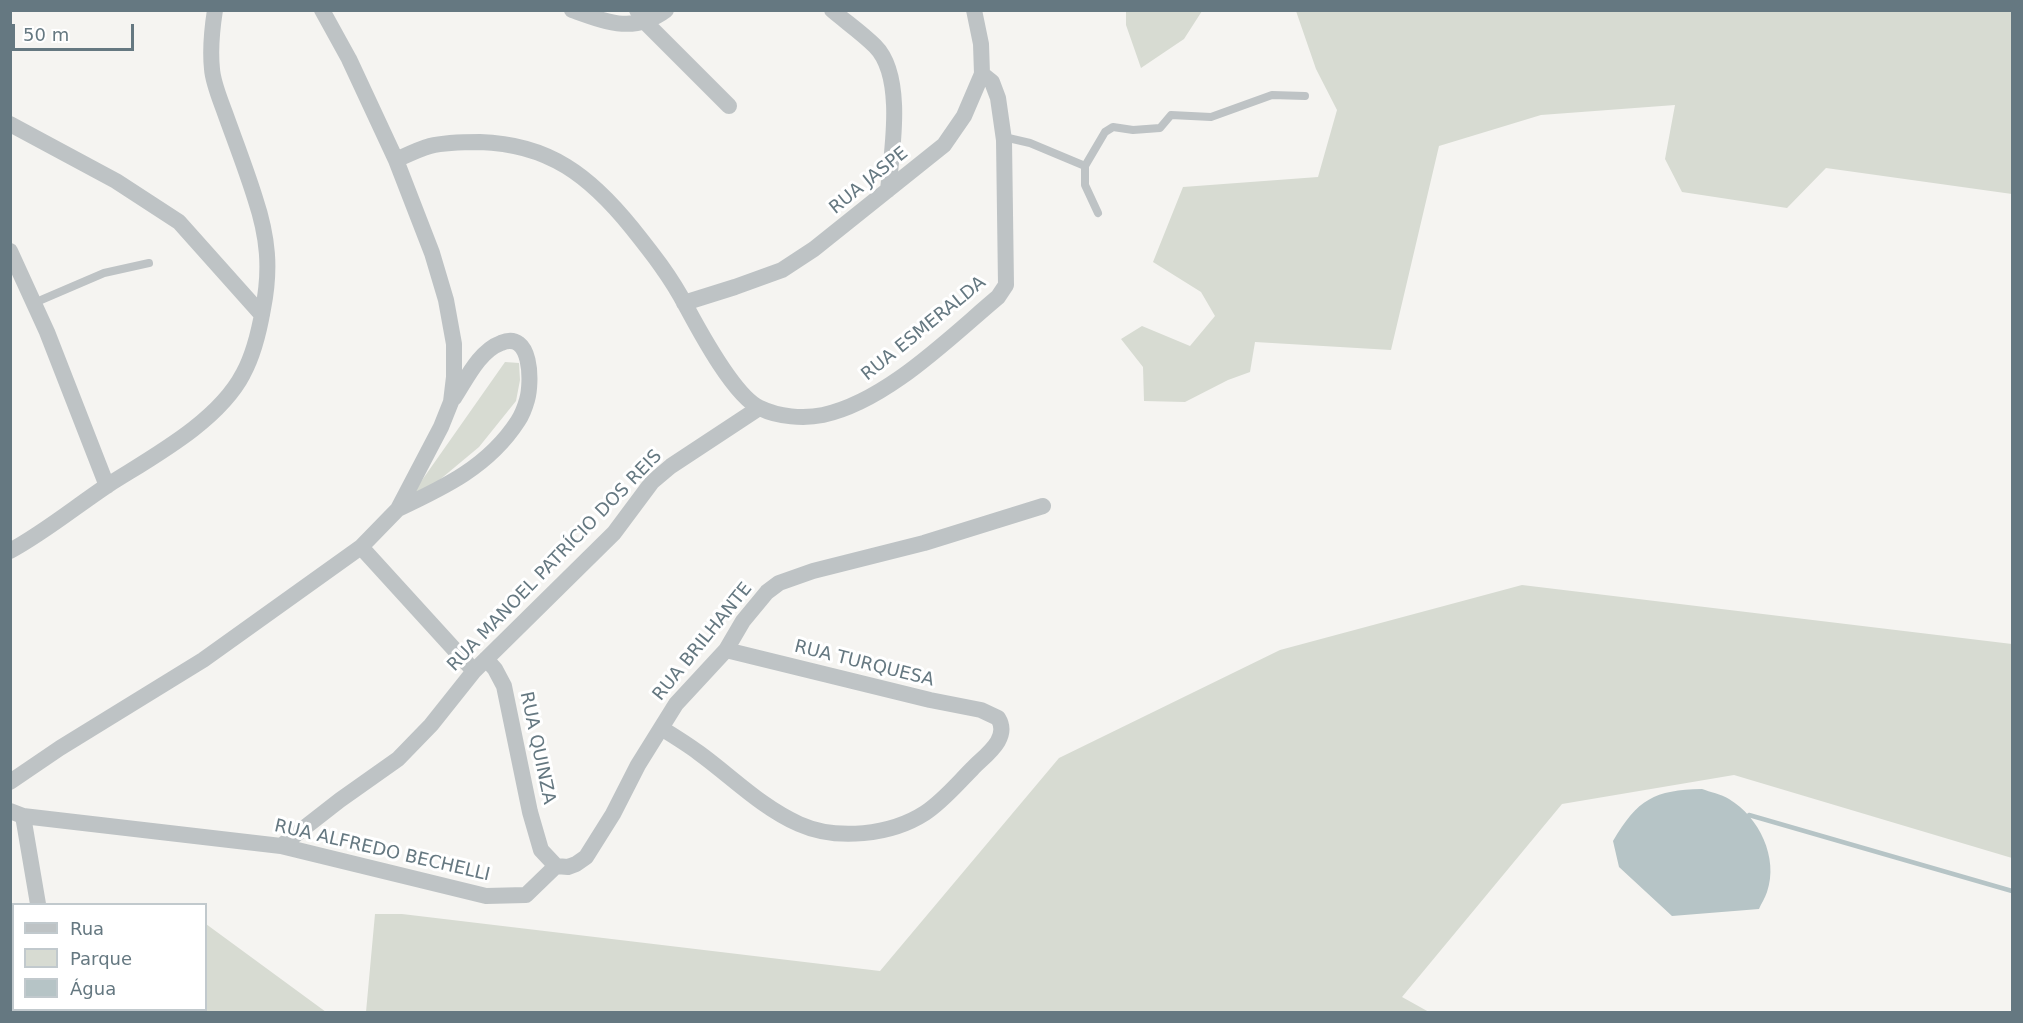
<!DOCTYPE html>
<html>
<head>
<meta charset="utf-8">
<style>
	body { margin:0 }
	#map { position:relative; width:2023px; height:1023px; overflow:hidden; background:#f5f4f1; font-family:"DejaVu Sans",sans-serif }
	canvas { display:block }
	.frame { position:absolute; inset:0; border:12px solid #657881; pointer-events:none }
	.legend { position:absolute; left:12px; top:903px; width:195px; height:108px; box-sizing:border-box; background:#fff; border:2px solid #c1c9cd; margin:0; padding:8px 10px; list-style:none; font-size:18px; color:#657881 }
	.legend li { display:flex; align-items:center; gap:12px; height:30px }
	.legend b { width:30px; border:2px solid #c1c9cd }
	.scale { position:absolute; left:12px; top:24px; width:122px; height:27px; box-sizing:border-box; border:3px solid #657881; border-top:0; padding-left:8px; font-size:18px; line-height:21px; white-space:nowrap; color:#657881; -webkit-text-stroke:4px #fff; paint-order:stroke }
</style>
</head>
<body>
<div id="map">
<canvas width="2023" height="1023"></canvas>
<div class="frame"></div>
<ul class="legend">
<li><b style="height:8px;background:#bec3c5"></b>Rua</li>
<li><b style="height:16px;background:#d7dbd2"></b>Parque</li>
<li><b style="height:16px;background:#b6c4c6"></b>Água</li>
</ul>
<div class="scale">50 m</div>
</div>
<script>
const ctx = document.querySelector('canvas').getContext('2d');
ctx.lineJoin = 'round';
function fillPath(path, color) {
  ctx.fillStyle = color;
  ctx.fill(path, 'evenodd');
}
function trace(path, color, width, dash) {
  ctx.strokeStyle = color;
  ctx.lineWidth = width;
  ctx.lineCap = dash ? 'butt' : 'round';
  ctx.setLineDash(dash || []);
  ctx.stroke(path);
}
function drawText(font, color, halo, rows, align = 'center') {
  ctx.font = font + ' "DejaVu Sans",sans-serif';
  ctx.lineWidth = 6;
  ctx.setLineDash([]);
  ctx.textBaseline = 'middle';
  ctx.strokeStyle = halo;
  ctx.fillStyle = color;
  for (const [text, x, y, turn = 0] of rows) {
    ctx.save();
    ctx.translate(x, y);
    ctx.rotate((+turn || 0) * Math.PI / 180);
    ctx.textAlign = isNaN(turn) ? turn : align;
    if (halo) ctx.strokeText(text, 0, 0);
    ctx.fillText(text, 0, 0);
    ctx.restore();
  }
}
const green = new Path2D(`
	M1126 11V10L1202 11 1184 39 1141 68 1126 25Z
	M1296 11H2012V194L1826 168 1787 208 1682 192 1665 159 1675 105 1541 115 1439 146 1391 350 1255 342 1250 372 1228 380 1185 402 1144 401 1143 367 1121 339 1142 326 1190 346 1215 316 1201 292 1153 262 1183 187 1318 177 1337 110 1316 69Z
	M505 362 519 363 520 380 516 401 479 447 431 487 413 493Z
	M1522 585 2012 644V858L1734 775 1562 804 1402 997 1429 1012H366L375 914H402L880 971 1059 758 1280 650Z
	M206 924 326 1012H99L98 1010H206Z`);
const water = new Path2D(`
	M1702 789C1710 792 1721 794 1729 799 1759 817 1779 858 1767 892 1765 898 1761 904 1759 909L1672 916 1619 867 1613 841C1638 799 1654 790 1702 789Z`);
const stream = new Path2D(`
	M1749 815 2012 891`);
const lane = new Path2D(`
	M1004 137 1030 143 1085 166V185L1098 213
	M1085 166 1105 132 1113 127 1133 130 1160 128 1171 115 1211 117 1272 95 1305 96
	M34 303 104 273 149 263`);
const street = new Path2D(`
	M572 10C606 22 634 34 666 10
	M637 10 645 22 729 106
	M832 10C846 22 862 33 875 46 905 76 892 151 888 190
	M10 124 116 181 179 222 262 315
	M396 160C407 155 419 149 430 146 446 142 464 142 480 142 549 144 590 176 632 228 652 253 671 277 686 306 700 332 734 396 760 408 778 417 804 419 823 415 887 401 949 338 998 297L1006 285 1004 140 998 98 992 82 982 74
	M10 251 47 332 107 486
	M684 303 735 287 782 270 814 249 944 145 964 116 982 74 981 44 974 10
	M398 509C445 487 489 466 518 421 522 415 525 407 527 400 532 382 532 330 501 343 479 351 466 380 454 398
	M361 547 474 671
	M10 551C45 532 75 507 108 485 152 457 218 422 243 374 254 354 259 332 263 309 271 269 268 237 255 198 246 169 235 141 225 113 220 99 213 83 212 69 210 50 212 29 215 10
	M486 659 495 669 504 686 530 812 541 850 556 866 568 867 576 864 586 857 613 814 638 765 676 704 726 650 743 621 767 592 779 583 813 571 924 543 1043 506
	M661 728C674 736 687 744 699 753 732 777 761 807 799 824 837 841 891 835 925 813 943 801 957 784 972 769 984 756 1011 739 998 718L981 710 930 700 726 650
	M10 782 60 748 203 660 361 547 398 509 441 427 451 402 454 377V344L446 300 432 253 396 160 349 59 322 10
	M10 811 23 816 281 846 486 896 526 895 556 866
	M23 816 38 904
	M281 846 340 800 398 759 431 725 474 671 614 533 652 482 671 466 759 408
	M20 1012 21 1010`);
const streetNames = [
	["RUA JASPE",869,181,-39],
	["RUA ESMERALDA",924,329,-39],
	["RUA MANOEL PATRÍCIO DOS REIS",555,561,-46],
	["RUA BRILHANTE",703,642,-51],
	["RUA TURQUESA",864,664,14],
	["RUA QUINZA",537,748,78],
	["RUA ALFREDO BECHELLI",382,851,13]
];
fillPath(green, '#d7dbd2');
fillPath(water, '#b6c4c6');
trace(stream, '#b6c4c6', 4.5);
trace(lane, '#bec3c5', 8);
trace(street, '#bec3c5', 16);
drawText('18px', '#657881', '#fff', streetNames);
</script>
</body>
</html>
